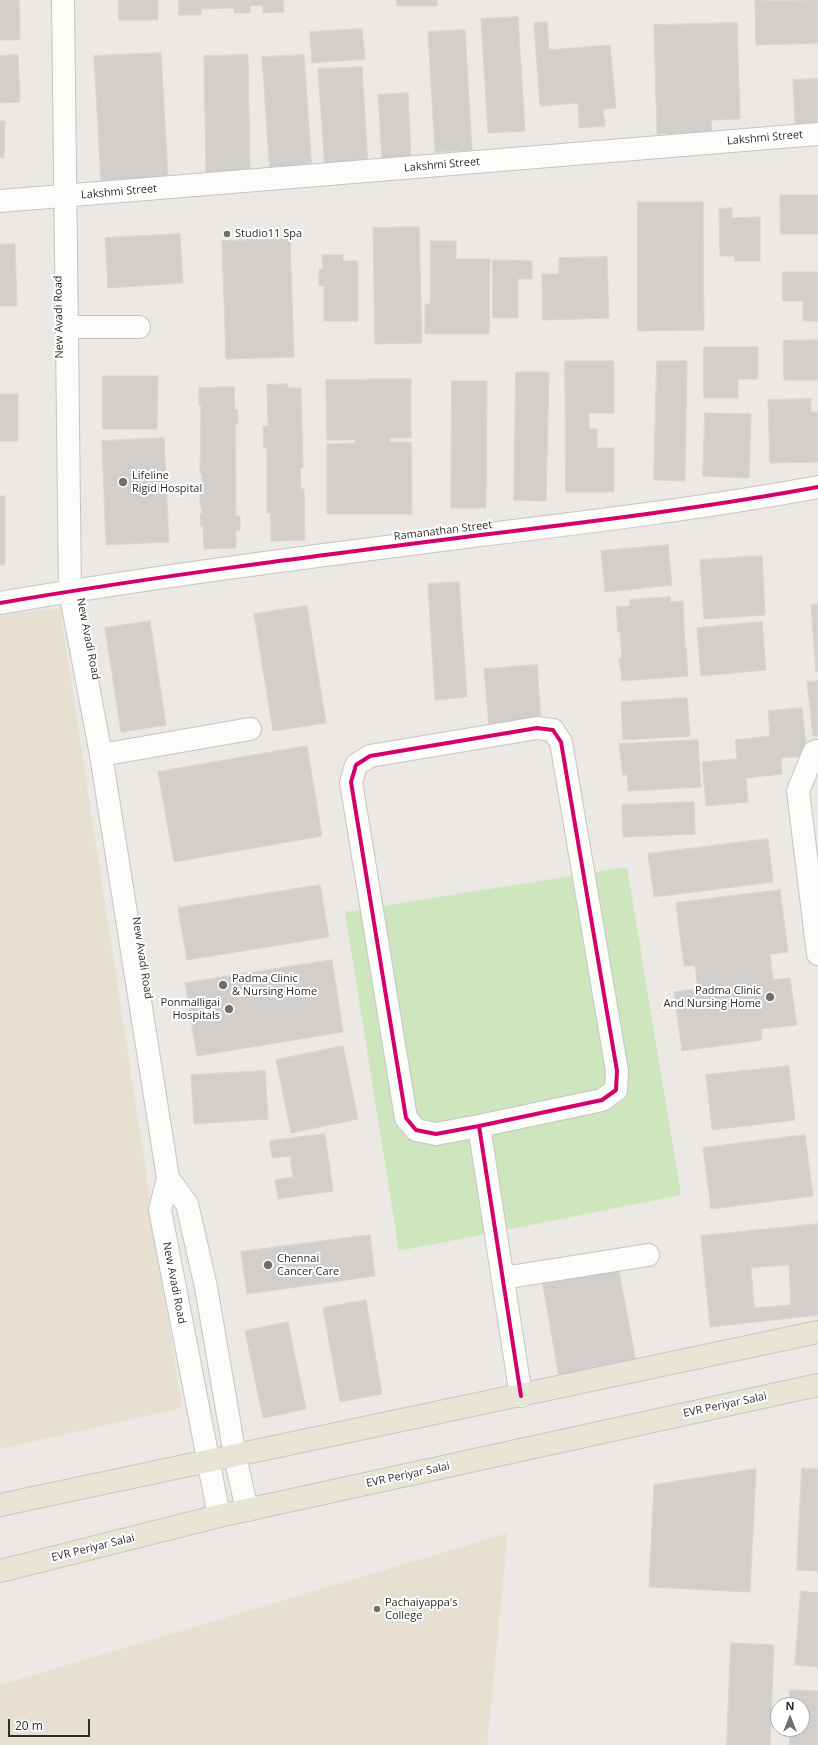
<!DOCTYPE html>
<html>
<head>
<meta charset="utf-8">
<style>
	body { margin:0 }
	#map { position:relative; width:818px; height:1745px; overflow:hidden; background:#ece8e4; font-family:"Open Sans",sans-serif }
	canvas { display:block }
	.north { position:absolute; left:770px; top:1697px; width:40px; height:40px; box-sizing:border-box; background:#fff; border:1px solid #ababab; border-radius:50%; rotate:0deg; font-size:11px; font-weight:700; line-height:16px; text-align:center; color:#2e2e2e }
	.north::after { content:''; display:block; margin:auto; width:14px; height:18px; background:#706f6e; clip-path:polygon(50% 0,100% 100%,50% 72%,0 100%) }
	.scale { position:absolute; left:8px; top:1719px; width:82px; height:18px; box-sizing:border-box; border:2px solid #2e2e2e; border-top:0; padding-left:5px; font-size:12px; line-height:14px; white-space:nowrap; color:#2e2e2e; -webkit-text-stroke:3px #fff; paint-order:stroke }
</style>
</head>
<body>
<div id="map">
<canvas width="818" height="1745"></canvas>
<div class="north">N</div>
<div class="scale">20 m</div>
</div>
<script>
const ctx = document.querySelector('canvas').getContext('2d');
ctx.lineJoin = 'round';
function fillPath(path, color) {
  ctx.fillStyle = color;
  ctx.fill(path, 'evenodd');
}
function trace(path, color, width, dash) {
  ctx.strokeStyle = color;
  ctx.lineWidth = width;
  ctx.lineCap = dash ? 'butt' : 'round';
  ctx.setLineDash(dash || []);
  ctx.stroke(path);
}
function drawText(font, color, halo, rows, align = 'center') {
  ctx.font = font + ' "Open Sans",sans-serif';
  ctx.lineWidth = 4;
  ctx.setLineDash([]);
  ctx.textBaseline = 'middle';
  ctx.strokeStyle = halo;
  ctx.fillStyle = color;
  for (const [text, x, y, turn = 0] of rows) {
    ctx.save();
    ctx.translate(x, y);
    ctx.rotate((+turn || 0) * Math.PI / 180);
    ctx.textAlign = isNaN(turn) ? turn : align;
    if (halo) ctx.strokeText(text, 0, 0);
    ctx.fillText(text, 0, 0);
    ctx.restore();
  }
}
const education = new Path2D(`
	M60 608 182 1408 0 1449V615Z
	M508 1533 487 1745H0V1685Z`);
const green = new Path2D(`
	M627 867 681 1195 399 1251 345 912Z`);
const building = new Path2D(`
	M0 0H19L20 40H0Z
	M119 0H158V20H119Z
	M179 0H283L284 12 263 13V5L250 6V13H234V8L201 9V15H179Z
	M397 0H437V6H397Z
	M818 0V43L756 45 755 1Z
	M518 17 525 131 488 133 481 19Z
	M547 22 549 50 610 45 616 108 603 109 605 126 579 128 578 103 540 106 534 23Z
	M737 23 740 119 711 120 712 132 657 134 654 25Z
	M362 29 365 59 312 63 310 32Z
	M465 30 472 150 435 152 428 32Z
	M161 53 168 177 101 181 94 56Z
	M18 55 20 102 0 103V56Z
	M248 55 250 174 206 175 204 56Z
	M304 55 312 171 270 174 262 57Z
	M362 67 368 167 325 170 318 69Z
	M818 79V123L795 124 793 80Z
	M408 93 411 157 382 159 378 95Z
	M0 121H5L4 158H0Z
	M780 195H818V234H781Z
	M638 202H703L704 330 638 331Z
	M732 208V218L760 217V261H735V256H720L719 209Z
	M419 227 422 343 375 344 373 228Z
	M180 234 183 283 108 288 105 238Z
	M290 239 294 357 226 359 222 241Z
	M431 241H456V259H490L489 334H425V304H430Z
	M15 244 17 306H0V245Z
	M322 255H343V261H358V321H324V286H319V269H323Z
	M607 257 609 318 543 320 542 274H559V258Z
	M493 260 532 261V279H518V318H493Z
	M783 272H818V321H803V301H783Z
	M818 340V380H784L783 341Z
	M704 347H758V379H738V398H704Z
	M565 361H614V413H589V429H597V448H614V492H566Z
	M657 361H687L685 481 654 480Z
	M516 372H549L546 501 514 500Z
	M103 376H158L157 429H103Z
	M411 379V438H389V442H411L412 514H327V444L355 443V440H327L326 380Z
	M452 381H487L486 508H451Z
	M288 384V388H301L303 468H300L301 489H304L305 540 271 541V513H267V448H264L263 426H268L267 385Z
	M234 387 235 410H238V424H235L236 516H240V531H236V548L204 549 203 526H201L200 514H202V507H200V484H202V473H200L201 405H199V388Z
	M0 394H18V441H0Z
	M811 399V412H818V462L770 463 768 400Z
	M705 413 751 414 749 478 703 476Z
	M164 438 169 542 106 545 102 441Z
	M0 496H5V565H0Z
	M668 545 672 585 605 592 601 551Z
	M762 556 765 615 704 619 700 560Z
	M459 582 467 697 435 700 428 584Z
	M670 597V602L683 601 685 648H686L688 676 622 681 619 658H622L620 632H618L616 607 630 606V600Z
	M818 604V671L816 672 811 605Z
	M307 606 326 723 273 731 254 614Z
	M150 621 166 725 121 732 105 628Z
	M762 622 766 670 701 676 697 628Z
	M537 665 541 720 489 724 484 669Z
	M818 681V736H813L807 682Z
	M687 698 690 736 623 740 621 702Z
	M802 708 807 756 781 758 782 774 746 778 748 802 706 806 702 762 737 759 735 740 770 736 768 711Z
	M698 740 701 787 628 791 627 775H623L619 744Z
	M307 746 322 836 174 862 158 772Z
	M694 802 695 834 623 837 622 805Z
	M768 839 773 882 654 897 648 854Z
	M320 885 329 937 187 960 178 908Z
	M780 890 788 952 770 954 773 980 790 978 797 1025 761 1029 762 1040 682 1051 674 992 698 989 695 965 684 966 676 903Z
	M332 960 343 1032 197 1056 185 983Z
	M343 1046 358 1119 291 1133 276 1060Z
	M789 1066 795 1120 712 1130 706 1075Z
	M265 1071 268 1119 194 1124 191 1075Z
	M325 1134 333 1191 278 1199 275 1180 293 1177 290 1156 272 1158 270 1141Z
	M805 1135 813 1196 711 1209 703 1148Z
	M818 1224V1315L710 1327 701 1236ZM789 1265 791 1305 754 1308 751 1268Z
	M370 1235 375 1276 247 1294 241 1252Z
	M618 1266 636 1362 559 1377 542 1280Z
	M366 1300 382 1394 340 1402 323 1308Z
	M288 1322 306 1409 263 1418 245 1331Z
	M802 1468 818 1469V1571L797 1570Z
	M756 1469 750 1592 649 1587 654 1485Z
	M801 1591 818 1593V1667L795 1665Z
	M731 1643 774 1645 770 1745H727Z
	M790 1690 818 1691V1745H789L790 1729H802V1705H790Z`);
const street = new Path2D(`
	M0 201 818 134
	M68 327H139
	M0 603C157 576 315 556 473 536 588 522 704 508 818 487
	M818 751 814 752 798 791 818 954
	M101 755 250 729
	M479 1126 436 1134 416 1130 406 1118 351 782 356 765 370 756 537 728 553 730 561 742 617 1071 616 1090 602 1100 479 1126 521 1396
	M503 1278 648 1255`);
const secondary = new Path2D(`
	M63 0 70 591 101 755 168 1178 160 1210 219 1516
	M168 1178 187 1204 206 1287 235 1456 247 1510`);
const primary = new Path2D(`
	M0 1505 818 1332
	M0 1571 219 1516 818 1385`);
const cycleway = new Path2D(`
	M0 603C157 576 315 556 473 536 588 522 704 508 818 487
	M479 1126 436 1134 416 1130 406 1118 351 782 356 765 370 756 537 728 553 730 561 742 617 1071 616 1090 602 1100 479 1126 521 1396`);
const markers = [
	[227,234,4,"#706f6e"],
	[123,482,5,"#706f6e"],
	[223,985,5,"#706f6e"],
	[770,997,5,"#706f6e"],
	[229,1009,5,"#706f6e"],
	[268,1265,5,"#706f6e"],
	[377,1609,4,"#706f6e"]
];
const streetNames = [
	["Lakshmi Street",765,138,-5],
	["Lakshmi Street",442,165,-5],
	["Lakshmi Street",119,192,-5],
	["New Avadi Road",59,317,-91],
	["Ramanathan Street",443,531,-7],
	["New Avadi Road",88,639,79],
	["New Avadi Road",142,958,81],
	["New Avadi Road",174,1283,79],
	["EVR Periyar Salai",725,1405,-12],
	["EVR Periyar Salai",408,1475,-12],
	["EVR Periyar Salai",93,1548,-14]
];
const poiNames = [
	["Studio11 Spa",235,234],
	["Lifeline",132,476],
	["Rigid Hospital",132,489],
	["Padma Clinic",232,979],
	["& Nursing Home",232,992],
	["Padma Clinic",761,991,"right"],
	["And Nursing Home",761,1004,"right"],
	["Ponmalligai",220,1003,"right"],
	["Hospitals",220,1016,"right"],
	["Chennai",277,1259],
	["Cancer Care",277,1272],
	["Pachaiyappa's",385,1603],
	["College",385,1616]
];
fillPath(education, '#e6e0d3');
fillPath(green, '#cee6be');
fillPath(building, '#d1cecb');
trace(building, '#d7d4d0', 1);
trace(street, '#c5c4c5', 24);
trace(secondary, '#c5c4c5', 24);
trace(primary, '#c6c5c4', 24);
trace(street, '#fcfcfb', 22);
trace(secondary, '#fcfcfb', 22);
trace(primary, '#e8e4d6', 22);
trace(cycleway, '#d6006c', 4);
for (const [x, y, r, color] of markers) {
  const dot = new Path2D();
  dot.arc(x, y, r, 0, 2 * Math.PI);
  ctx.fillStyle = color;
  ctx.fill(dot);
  trace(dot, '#fff', 1.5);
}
drawText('11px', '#2e2e2e', '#fff', streetNames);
drawText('11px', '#2e2e2e', '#fff', poiNames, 'left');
</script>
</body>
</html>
